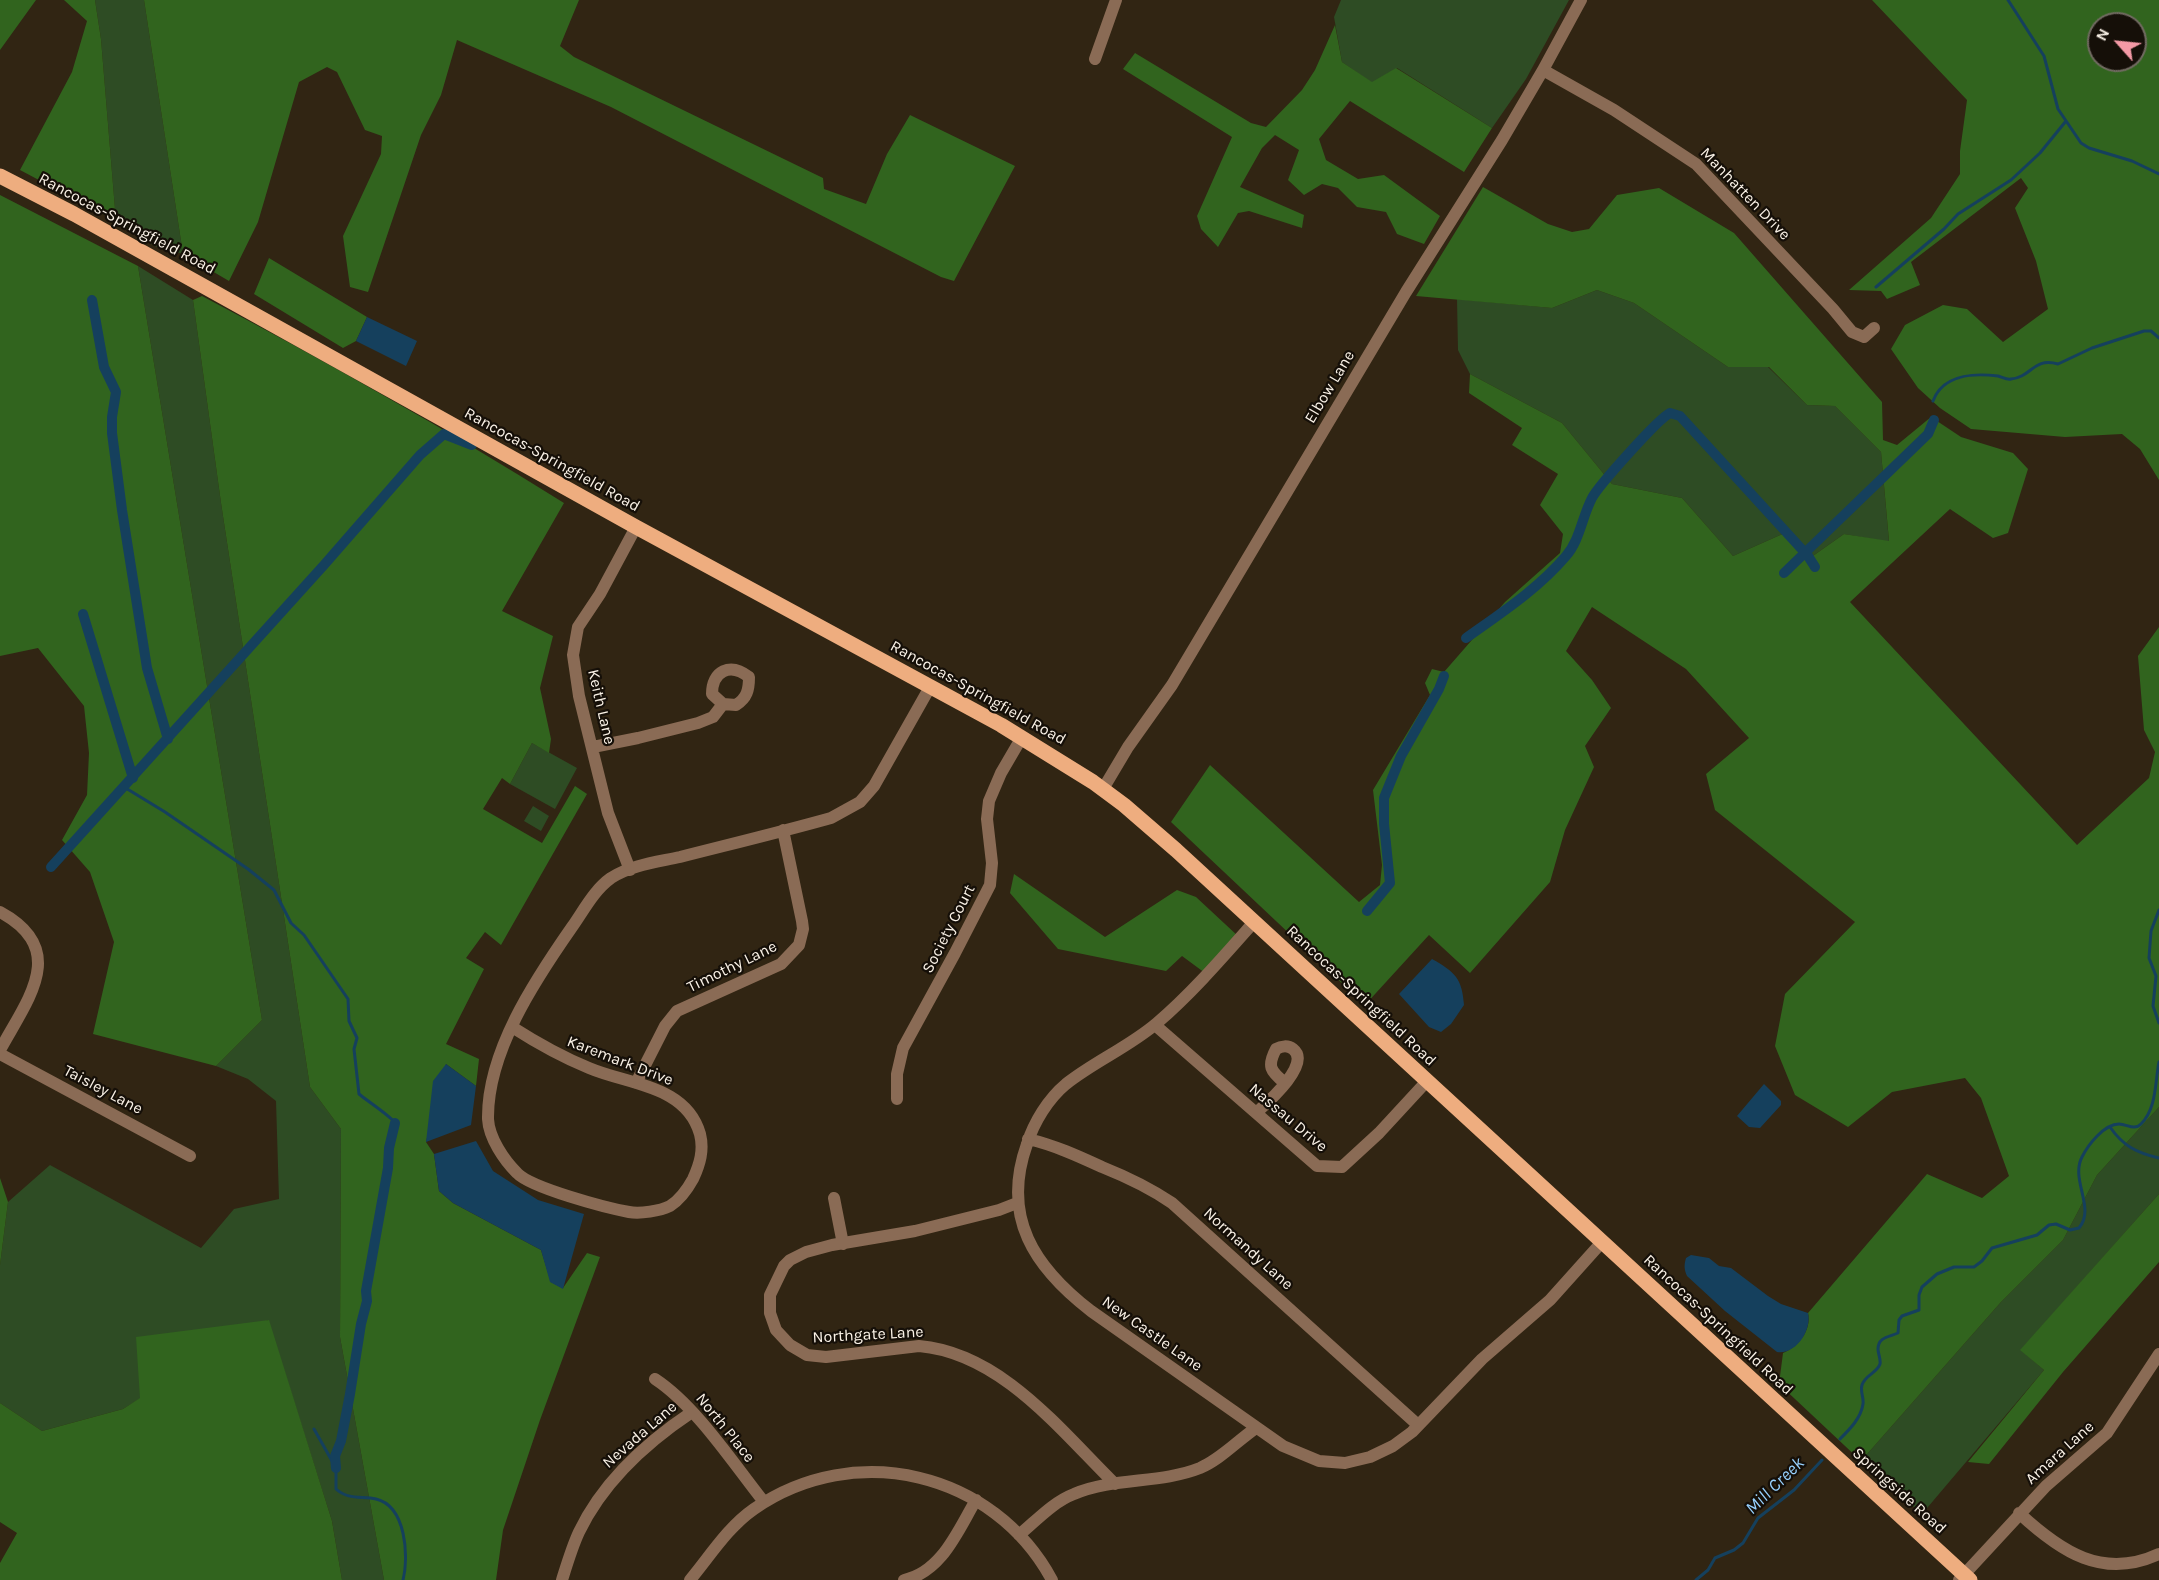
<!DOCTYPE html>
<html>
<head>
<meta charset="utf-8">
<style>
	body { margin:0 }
	#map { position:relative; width:2159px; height:1580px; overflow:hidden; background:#312513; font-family:Karla,sans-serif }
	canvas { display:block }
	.north { position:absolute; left:2087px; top:12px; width:60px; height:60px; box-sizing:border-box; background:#150f08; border:2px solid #716a61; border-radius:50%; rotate:297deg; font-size:16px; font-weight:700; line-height:24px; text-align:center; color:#faf2e7 }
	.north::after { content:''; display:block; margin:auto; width:21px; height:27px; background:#f49aa6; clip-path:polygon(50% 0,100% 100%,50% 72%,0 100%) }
</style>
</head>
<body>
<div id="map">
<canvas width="2159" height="1580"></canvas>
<div class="north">N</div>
</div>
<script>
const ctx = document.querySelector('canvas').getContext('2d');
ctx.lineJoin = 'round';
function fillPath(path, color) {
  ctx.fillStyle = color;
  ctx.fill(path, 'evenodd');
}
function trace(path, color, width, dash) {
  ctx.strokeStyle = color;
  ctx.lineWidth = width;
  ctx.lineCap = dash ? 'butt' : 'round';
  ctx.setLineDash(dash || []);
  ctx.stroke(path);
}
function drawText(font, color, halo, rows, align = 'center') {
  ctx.font = font + ' Karla,sans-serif';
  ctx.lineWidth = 4.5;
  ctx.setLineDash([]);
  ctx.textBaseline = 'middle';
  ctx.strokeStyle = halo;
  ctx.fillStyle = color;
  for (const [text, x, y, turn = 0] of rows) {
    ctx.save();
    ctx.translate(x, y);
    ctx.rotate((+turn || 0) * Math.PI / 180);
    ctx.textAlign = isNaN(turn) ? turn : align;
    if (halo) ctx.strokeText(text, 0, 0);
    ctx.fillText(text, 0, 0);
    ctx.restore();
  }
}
const green = new Path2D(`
	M95 0H144L183 254 154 246 116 221 101 39Z
	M1341 0H1569L1526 79 1492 128 1397 68 1372 83 1342 62 1334 17Z
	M138 266 193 300 221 503 310 1087 341 1129 340 1337 384 1580H342L332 1521 268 1320 123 1409 42 1431 0 1403V1265L8 1202 50 1165 201 1248 234 1209 279 1199 276 1101 248 1079 216 1066 262 1020Z
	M1597 290 1634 303 1728 367H1768L1807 405 1835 406 1881 452 1889 542 1844 534 1810 558 1787 532 1733 556 1682 498 1612 484 1562 423 1470 374 1458 350 1457 299 1552 308Z
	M532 743 577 768 555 809 510 784Z
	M533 806 549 816 541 831 524 821Z
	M2159 1107V1194L2021 1350 2044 1370 1922 1514 1861 1461 2001 1302 2063 1240 2097 1175Z`);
const forest = new Path2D(`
	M0 0H36L0 50Z
	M64 0H95L101 39 116 221 20 170 72 72 87 21Z
	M144 0H579L560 46 574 57 823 178 824 189 866 204 887 154 910 115 1015 166 954 281 941 277 611 107 457 40 441 95 421 135 368 292 350 287 343 236 381 154 382 136 365 130 337 72 327 67 299 82 258 222 229 281 183 254Z
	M1872 0H2159V480L2140 449 2122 434 2065 437 1971 429 1940 408 1918 388 1891 349 1905 325 1943 305 1967 309 2003 342 2048 309 2036 261 2015 208 2028 188 2021 178 1911 262 1920 285 1887 299 1881 291 1849 290 1931 218 1960 174V151L1967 100ZM2099 24H2135V60H2099Z
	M1335 25 1342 62 1372 82 1396 68 1492 128 1464 172 1350 101 1319 139 1326 160 1358 179 1384 175 1440 216 1424 244 1397 234 1386 212 1357 207 1338 188 1322 184 1304 195 1288 180 1299 150 1275 135 1262 148 1240 187 1304 215 1302 228 1249 211 1238 213 1218 247 1201 229 1197 216 1232 137 1123 69 1135 53 1251 123 1266 127 1302 90 1315 70Z
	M1483 187 1548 224 1572 232 1589 229 1617 195 1659 188 1734 233 1882 402 1883 440 1897 445 1931 417 1961 437 2013 453 2028 469 2008 533 1993 538 1950 509 1850 602 2077 845 2149 778 2155 752 2144 730 2138 656 2159 627V1107L2097 1175 2063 1240 2001 1302 1861 1461 1779 1384 1783 1353C1798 1347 1812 1330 1808 1313L1927 1174 1982 1198 2009 1176 1981 1098 1965 1078 1892 1092 1848 1127 1795 1095 1775 1046 1785 994 1855 922 1715 810 1706 774 1749 738 1686 669 1592 607 1566 651 1592 680 1611 708 1585 746 1594 767 1565 830 1550 882 1470 973 1429 935 1365 1005 1171 822 1210 765 1359 902 1380 885 1382 865 1373 790 1430 695 1425 683 1432 669 1444 672 1505 602 1560 553 1563 534 1540 505 1558 474 1512 445 1522 428 1469 393 1470 374 1562 423 1612 484 1682 498 1733 556 1787 532 1810 558 1844 534 1889 541 1881 452 1835 406 1807 405 1769 367H1728L1634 303 1597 290 1552 308 1416 296Z
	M0 195 138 266 262 1020 216 1066 93 1034 114 942 90 872 62 840 87 795 89 753 84 706 38 648 0 656Z
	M269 258 367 317 356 341 343 348 254 294Z
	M202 296C325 361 446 429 564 503L502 611 553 636 540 688 551 739 549 753 532 743 510 784 502 778 483 809 542 843 575 786 587 794 501 945 485 932 466 958 484 969 446 1044 479 1059 476 1086 446 1064 426 1142 434 1154 439 1191 453 1203 541 1250 551 1282 563 1288 587 1253 600 1257 540 1420 503 1530 496 1580H384L340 1337 341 1129 310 1087 221 503 193 300Z
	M1014 874 1105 937 1177 890 1196 897 1239 937 1205 973 1182 956 1166 971 1058 949 1010 893Z
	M0 1178 8 1202 0 1265Z
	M2159 1194V1262L2063 1372 1989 1464 1968 1462 2044 1370 2020 1350Z
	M269 1320 332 1521 342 1580H0V1563L17 1533 0 1522V1403L42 1431 123 1409 140 1398 136 1337Z`);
const water = new Path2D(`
	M367 317 417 341 406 366 356 341Z
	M1432 959C1455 972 1462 978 1464 1005L1451 1024 1441 1032 1429 1027 1399 994Z
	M446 1064 476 1086 471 1125 426 1142 433 1081Z
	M1764 1084 1781 1101V1105L1760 1128 1749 1127 1737 1116Z
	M476 1141 493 1171 538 1200 584 1214 563 1289 550 1282 541 1250 453 1203 439 1191 434 1154Z
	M1691 1255 1709 1258 1719 1266 1731 1268 1768 1296 1781 1304 1808 1313C1812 1330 1796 1355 1777 1352L1725 1311 1687 1276C1684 1269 1684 1265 1686 1258Z`);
const stream = new Path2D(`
	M2008 0 2044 56 2058 109 2081 143 2089 148 2132 161 2159 174
	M1876 287 1944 229 1958 214 2011 180 2040 153 2066 121
	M1933 401C1943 374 1973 373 1998 376 2002 377 2007 380 2011 379 2032 377 2033 357 2058 364L2092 348 2144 331H2151L2159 338
	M124 787 165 812 248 869 274 890 291 923 304 935 348 999 349 1021 357 1038 354 1049 359 1094C366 1100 392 1117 395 1123
	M2159 910 2151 931 2149 958 2156 976 2153 1006 2159 1023
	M2110 1127C2123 1146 2137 1153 2159 1158
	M314 1429 336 1468V1489C348 1500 361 1496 376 1499 406 1506 409 1556 403 1580
	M1840 1439C1850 1429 1861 1418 1863 1404 1864 1397 1860 1392 1862 1385 1865 1375 1877 1373 1880 1364 1881 1359 1878 1354 1878 1349 1878 1337 1889 1337 1898 1333L1899 1320 1902 1316 1919 1310V1295L1922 1287 1937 1274 1954 1267H1974L1982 1261 1992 1248 2037 1235 2049 1225 2056 1224 2070 1230 2079 1228C2096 1208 2070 1180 2082 1157 2088 1145 2104 1124 2119 1124 2127 1124 2134 1131 2141 1124 2157 1108 2155 1081 2159 1062
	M1696 1580 1708 1570 1715 1558 1734 1550 1743 1543 1758 1518 1794 1490 1822 1460`);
const canal = new Path2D(`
	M92 300 104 367 116 392 112 417V433L122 510 147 668 168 739
	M1784 573 1928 434 1934 420
	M83 614 133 778
	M1466 638C1501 613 1538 589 1566 556 1580 540 1582 517 1592 498 1599 485 1658 419 1670 413L1680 416 1808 556 1815 567
	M51 867 324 565 420 455 444 434 472 445
	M1367 911 1390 883 1384 824V798L1401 756 1439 689 1444 676
	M336 1468 335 1456 341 1441 350 1394 361 1324 367 1301 366 1291 388 1168 389 1148 395 1123`);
const minor = new Path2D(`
	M1095 59 1116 0
	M1543 70 1614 110 1696 164 1833 309 1852 332 1864 337 1874 328
	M593 747 638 738 698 723 713 717 723 704 712 694C712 671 730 662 749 677 749 690 747 698 736 705L723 704
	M1103 789 1128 747 1172 685 1406 292 1502 140 1543 70 1581 0
	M630 870 608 813 579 696 573 655 578 627 600 594 636 527
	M0 912C70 950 27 1000 0 1050
	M1254 922C1223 957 1192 993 1157 1023 1129 1047 1095 1061 1066 1084 1048 1099 1034 1122 1027 1144 1001 1217 1034 1267 1091 1311L1283 1446 1319 1461 1345 1463 1370 1457 1393 1446 1412 1432 1482 1359 1550 1300 1602 1242
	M1155 1025 1317 1166 1342 1167 1379 1133 1427 1081
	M512 1027C537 1043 562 1057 589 1068 629 1085 686 1085 700 1134 704 1150 700 1164 693 1179 687 1190 681 1199 670 1206 660 1211 640 1214 629 1212 607 1208 531 1188 517 1173 504 1160 489 1138 488 1119 487 1052 535 980 572 927 584 910 594 890 611 878 631 865 658 862 680 857 731 844 781 832 831 818L860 802 874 786 930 687
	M0 1054 190 1156
	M636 1083 665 1026 677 1011 781 964 799 945 803 929 802 921 783 830
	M897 1099V1074L903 1048 955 953 990 885 992 863 987 819 989 801 1001 773 1022 737
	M1256 1113C1267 1103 1312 1064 1293 1049 1288 1045 1281 1046 1276 1049 1267 1066 1270 1071 1285 1083
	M1028 1139C1054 1145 1078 1156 1102 1167 1127 1177 1150 1188 1172 1203L1418 1425
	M834 1198 843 1244
	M1017 1203 999 1210 915 1231 832 1245 806 1252 790 1260 784 1266 770 1295V1313L776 1330 790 1345 807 1355 826 1357 919 1346C1001 1353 1060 1430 1115 1484
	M655 1379C696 1406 733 1463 764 1502
	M2019 1513C2061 1552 2103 1580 2159 1554
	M1019 1535C1036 1521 1053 1502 1074 1494 1114 1477 1160 1484 1200 1468 1221 1459 1237 1441 1256 1428
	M562 1580C567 1564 572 1547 579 1532 603 1482 647 1442 692 1412
	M690 1580C710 1556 728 1527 754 1509 855 1439 994 1472 1052 1580
	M904 1580C942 1572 958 1530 976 1500
	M1959 1580 2046 1486 2107 1433 2159 1354`);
const major = new Path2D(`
	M0 176 74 214 636 527 1001 725 1093 782 1124 805 1176 850 1970 1580`);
const streetNames = [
	["Manhatten Drive",1745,194,46],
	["Rancocas-Springfield Road",127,224,28],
	["Elbow Lane",1330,387,-59],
	["Rancocas-Springfield Road",552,460,29],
	["Rancocas-Springfield Road",978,693,29],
	["Keith Lane",601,707,77],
	["Society Court",949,929,-63],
	["Timothy Lane",732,967,-26],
	["Rancocas-Springfield Road",1361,996,43],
	["Karemark Drive",620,1061,21],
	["Taisley Lane",103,1090,28],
	["Nassau Drive",1288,1118,40],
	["Normandy Lane",1248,1249,42],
	["Rancocas-Springfield Road",1718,1325,43],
	["New Castle Lane",1152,1334,35],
	["Northgate Lane",868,1335,-3],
	["North Place",725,1428,51],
	["Nevada Lane",640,1435,-41],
	["Amara Lane",2060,1453,-42],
	["Springside Road",1899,1491,42]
];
const waterNames = [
	["Mill Creek",1775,1486,-44]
];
fillPath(green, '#2e4c24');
fillPath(forest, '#31641e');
fillPath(water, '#15405d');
trace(stream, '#15405d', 3);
trace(canal, '#15405d', 10);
trace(minor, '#8a6b55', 12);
trace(major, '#eead7f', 15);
drawText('16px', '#faf2e7', '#150f08', streetNames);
drawText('italic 18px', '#97d1fe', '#150f08', waterNames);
</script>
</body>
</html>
